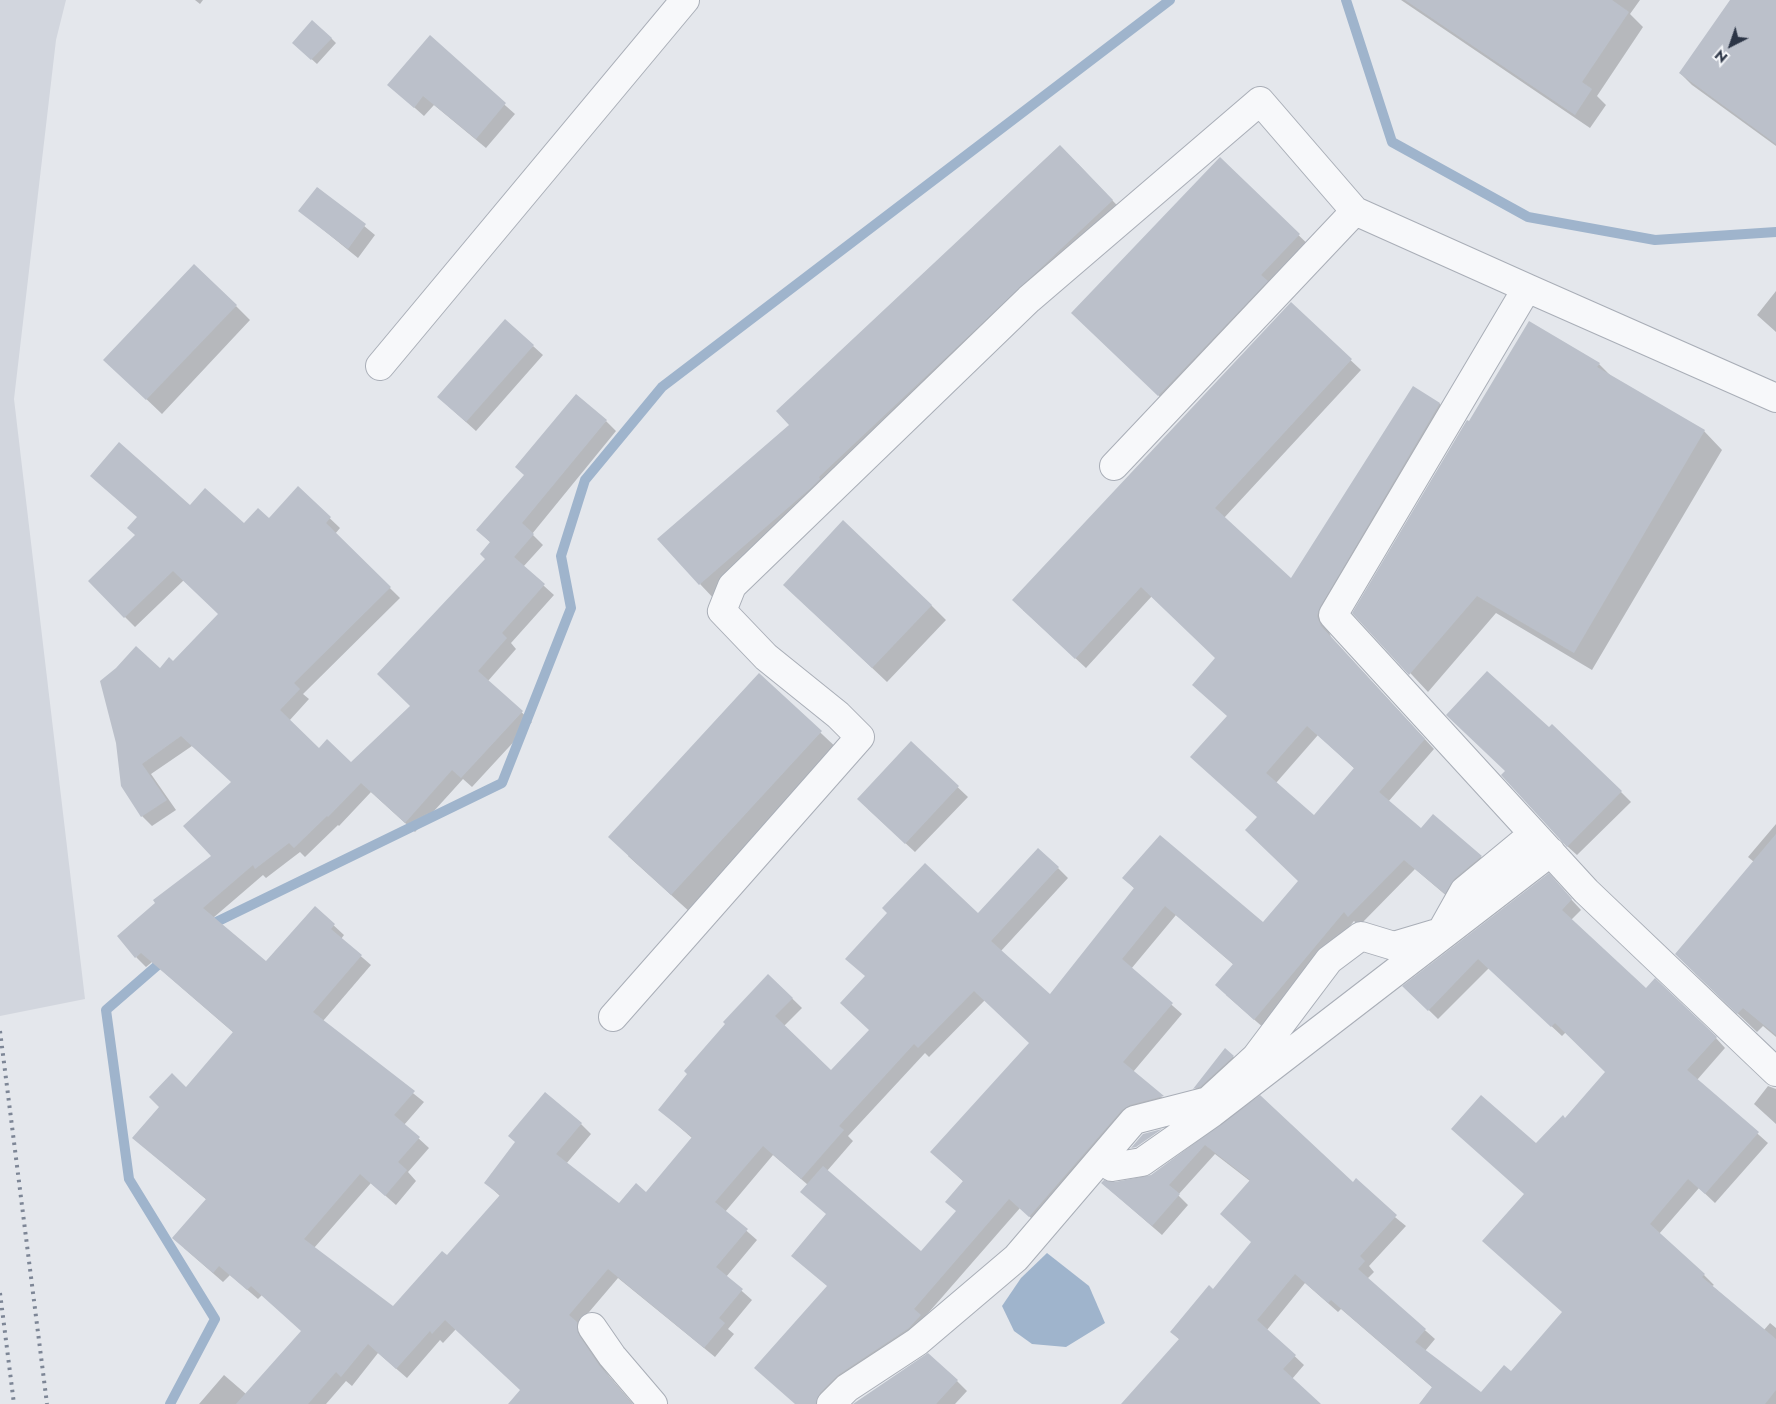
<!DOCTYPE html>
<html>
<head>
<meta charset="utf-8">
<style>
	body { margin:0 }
	#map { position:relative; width:1776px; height:1404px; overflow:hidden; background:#e4e7ec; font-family:Jost,sans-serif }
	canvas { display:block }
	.north { position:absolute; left:1706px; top:20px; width:50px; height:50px; -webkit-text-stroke:4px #f4f6f9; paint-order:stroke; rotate:221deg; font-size:14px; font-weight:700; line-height:20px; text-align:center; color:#2b3445 }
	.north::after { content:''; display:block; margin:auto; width:18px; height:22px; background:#2b3445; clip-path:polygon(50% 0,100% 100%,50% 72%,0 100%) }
</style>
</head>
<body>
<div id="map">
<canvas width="1776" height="1404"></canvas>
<div class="north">N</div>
</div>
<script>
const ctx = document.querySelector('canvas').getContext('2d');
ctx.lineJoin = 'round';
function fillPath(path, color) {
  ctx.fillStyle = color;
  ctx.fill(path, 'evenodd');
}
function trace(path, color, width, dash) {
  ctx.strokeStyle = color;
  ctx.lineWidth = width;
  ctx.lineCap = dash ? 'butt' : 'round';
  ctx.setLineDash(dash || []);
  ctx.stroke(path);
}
const built = new Path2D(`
	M0 0H66L56 40 14 399 85 999 0 1016Z`);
const water = new Path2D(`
	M1047 1253 1089 1286 1105 1323 1066 1347 1032 1344 1014 1331 1002 1306 1021 1278Z`);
const shadow = new Path2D(`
	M195 0H203L200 4Z
	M1401 0H1640L1630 14 1643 27 1597 96 1606 105 1590 128Z
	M1731 0H1776V146L1692 85 1680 73Z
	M331 38 336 43 317 64 298 47Z
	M464 69 515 114 486 148 434 105 424 116 389 85Z
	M1220 159 1318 254 1178 414 1092 332Z
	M1078 164 1130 219 717 602 700 584 791 425Z
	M318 188 375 235 358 258 300 211Z
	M1776 291V332L1757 315Z
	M1291 304 1361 370 1224 518 1291 580 1414 388 1440 404 1450 414 1327 627 1331 637 1434 749 1388 802 1421 830 1433 816 1491 866 1455 903 1415 869 1359 926 1354 921 1265 1029 1226 995 1234 965 1176 915 1131 969 1182 1014 1133 1072 1172 1106 1140 1114 1040 1226 1020 1208 923 1319 831 1404H795L828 1287V1215L808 1185 773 1155 725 1212 757 1240 726 1277 752 1300 728 1329 734 1334 715 1357 618 1278 578 1325 587 1334 588 1347 609 1376 633 1404H509L521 1390 456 1329 443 1343 440 1340 407 1378 378 1353 352 1386 346 1381 326 1404H199L224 1375 246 1394 302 1331 262 1295 258 1299 230 1275 223 1282 184 1248 207 1200 144 1147 186 1089 234 1033 152 962 146 967 136 957 212 856 233 782 192 746 151 774 176 810 152 826 142 816 122 785 160 670 173 663 220 615 184 580 135 627 89 581 191 507 244 525 269 520 298 488 340 528 335 534 400 598 303 694 309 699 289 721 319 750 351 764 412 707 487 559 491 543 478 530 606 421 616 431 532 534 543 545 523 567 554 595 511 643 516 649 488 681 532 722 472 787 463 779 415 832 371 792 339 826 338 825 305 857 300 852 266 878 263 875 213 918 267 963 315 908 344 935 341 939 371 965 323 1021 424 1102 404 1125 429 1148 408 1172 416 1181 396 1205 371 1183 314 1248 393 1308 448 1257 500 1196 486 1183 581 1124 591 1134 566 1164 619 1205 646 1193 692 1138 660 1110 769 976 802 1008 784 1026 832 1072 978 915 1058 868 1068 878 1001 951 1050 996 1135 889 1124 878 1263 924 1299 881 1258 817 1228 716 1217 658 1152 596 1086 668 1023 610ZM1318 735 1355 769 1314 817 1276 783ZM985 1000 1030 1043 932 1152 964 1182 957 1212 921 1253 827 1171 853 1141 848 1136 925 1053 929 1057Z
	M236 306 250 320 162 414 120 374Z
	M533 346 543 355 476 431 448 406Z
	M1599 364 1612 377 1704 431 1722 450 1592 670 1496 613 1428 692 1354 613 1470 423Z
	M799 599 931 605 946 620 887 682Z
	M759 675 840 751 691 913 628 856Z
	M1549 729 1588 759 1631 802 1577 855 1567 846Z
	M911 743 968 797 915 852 868 809Z
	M1776 824V1037L1763 1026 1757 1032 1695 973 1754 862 1748 857Z
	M1558 885 1581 910 1571 920 1646 990 1716 1038 1725 1048 1697 1080 1768 1143 1715 1203 1699 1188 1659 1234 1704 1275 1714 1285 1712 1286 1764 1330 1770 1323 1776 1328V1404H1436L1433 1388 1341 1309 1338 1312 1305 1283 1267 1330 1304 1365 1292 1379 1318 1404H1123L1180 1340 1172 1332 1213 1290 1252 1242 1250 1181 1215 1154 1178 1195 1188 1205 1162 1235 1102 1183 1115 1184 1151 1176 1260 1097 1353 1183 1406 1226 1369 1266 1374 1272 1367 1279 1435 1339 1425 1351 1481 1394 1512 1373 1563 1312 1525 1194 1536 1145 1565 1119 1607 1073 1566 1032 1562 1036 1489 968 1438 1019 1404 986Z
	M1226 1050 1243 1066 1204 1098 1195 1089Z
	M1768 1086 1776 1089V1124L1754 1104Z
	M957 1381 967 1391 955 1404H854Z`);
const stream = new Path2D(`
	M1346 0 1392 142 1528 217 1655 240 1776 232
	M206 927 502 783 571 608 561 556 585 480 662 387 1170 0
	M167 957 106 1010 129 1179 215 1319 170 1404`);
const building = new Path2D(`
	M1405 0H1612L1629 12 1582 82 1592 89 1575 115Z
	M1730 0H1776V144L1679 73Z
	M312 20 332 38 311 60 292 43Z
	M430 35 506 103 476 139 423 96 414 108 387 85Z
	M1060 145 1113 200 819 477 820 479 812 487 699 585 657 539 789 425 776 411Z
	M1220 157 1300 234 1261 275 1268 281 1158 396 1071 313Z
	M317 187 366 224 348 249 298 211Z
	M194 264 237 305 146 400 103 360Z
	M1291 302 1352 359 1215 508 1291 578 1413 386 1440 403 1320 607 1317 616 1321 626 1425 739 1379 792 1421 828 1433 814 1482 856 1454 879 1445 894 1404 860 1348 917 1344 912 1254 1020 1215 985 1233 964 1165 906 1122 959 1173 1003 1123 1062 1164 1096 1130 1105 1122 1110 1029 1217 1009 1199 914 1309 921 1315 909 1328 838 1375 820 1393 816 1404H795L754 1368 827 1286 791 1256 826 1214 800 1192 823 1166 921 1251 956 1211 945 1202 963 1181 930 1152 1029 1043 974 991 918 1048 914 1044 839 1126 844 1130 801 1179 763 1146 715 1202 748 1229 716 1267 743 1289 719 1318 725 1323 704 1348 608 1269 569 1315 577 1322 579 1335 599 1365 632 1404H508L520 1390 445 1320 432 1334 430 1331 396 1369 368 1344 341 1377 336 1372 308 1404H236L301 1331 251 1286 247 1290 219 1266 213 1273 172 1238 206 1199 132 1138 159 1107 149 1097 172 1073 186 1087 233 1032 141 953 135 958 117 936 155 903 153 900 211 856 183 826 231 782 181 736 142 764 167 800 141 817 121 786 116 743 100 681 116 668 136 646 160 668 169 657 173 661 218 614 173 571 124 618 88 581 135 535 127 528 137 517 90 476 119 442 190 505 205 488 244 523 258 508 269 518 298 486 331 517 326 523 391 587 294 683 300 689 280 710 319 748 327 739 351 762 410 706 377 674 485 559 480 554 490 542 476 530 524 475 515 467 576 394 607 420 522 523 534 534 514 557 545 584 502 633 507 638 478 671 523 711 461 778 452 770 405 823 361 783 328 817 327 816 294 848 289 843 255 869 253 865 203 908 266 961 315 906 335 924 331 929 362 955 313 1012 415 1091 394 1115 420 1137 398 1162 407 1170 385 1196 360 1174 304 1239 393 1306 442 1251 447 1255 500 1195 484 1183 515 1142 508 1136 545 1092 582 1123 556 1154 619 1203 636 1183 646 1192 692 1137 658 1110 687 1074 684 1071 725 1024 723 1022 768 974 793 998 775 1016 831 1070 869 1030 840 1003 865 976 845 959 887 913 882 908 925 863 978 913 1038 848 1059 867 991 941 1050 994 1134 888 1122 878 1160 835 1263 922 1298 881 1245 830 1257 817 1190 757 1227 716 1192 685 1215 658 1141 587 1075 659 1012 600ZM1307 726 1354 768 1314 815 1266 773Z
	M505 319 534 345 466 422 437 397Z
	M1529 321 1600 363 1597 367 1705 430 1574 653 1477 596 1409 675 1352 613 1467 420 1469 421Z
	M843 520 932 605 872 668 783 585Z
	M1487 671 1549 727 1552 724 1622 791 1567 847 1501 775 1505 771 1446 715Z
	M759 673 822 731 671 895 608 837Z
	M911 741 959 786 905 844 857 799Z
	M1776 834V1035L1743 1008 1737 1014 1675 954Z
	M1549 873 1572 899 1562 910 1646 988 1655 978 1717 1037 1687 1070 1759 1132 1705 1194 1688 1179 1650 1224 1705 1274 1702 1277 1776 1339V1390L1765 1404H1419L1432 1387 1331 1300 1328 1303 1295 1274 1257 1320 1296 1355 1283 1369 1321 1404H1121L1179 1339 1170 1332 1209 1285 1213 1289 1251 1242 1220 1214 1250 1180 1205 1145 1169 1185 1180 1194 1152 1226 1101 1183 1104 1180 1115 1182 1151 1175 1260 1095 1353 1182 1356 1178 1397 1215 1360 1256 1365 1261 1358 1269 1426 1329 1415 1342 1481 1392 1504 1365 1511 1371 1562 1312 1482 1241 1524 1194 1451 1129 1481 1095 1536 1143 1563 1115 1565 1118 1605 1072 1555 1023 1551 1027 1478 959 1428 1011 1402 986Z
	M1225 1048 1234 1056 1200 1087 1193 1089Z
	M1162 1129 1136 1147 1131 1148 1143 1134Z
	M928 1353 958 1380 936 1404H853Z`);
const minor = new Path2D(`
	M380 366 685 0
	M1776 398 1527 288 1333 615 1586 891 1776 1072
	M1114 466 1355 211 1527 288
	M613 1017 860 737 838 715 766 657 722 611 732 586 1029 299 1260 101 1355 211
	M1112 1167 1142 1162 1212 1113 1551 852
	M592 1327 612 1356 653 1404
	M831 1404 847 1388 917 1342 1016 1258 1134 1120 1208 1101 1256 1057 1329 960 1361 936 1394 946 1441 932 1464 891 1533 834`);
const rail = new Path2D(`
	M0 1031 47 1404
	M0 1293 14 1404`);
fillPath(built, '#d2d6de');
fillPath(water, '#9fb4cc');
fillPath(shadow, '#0003');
trace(stream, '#9fb4cc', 10);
fillPath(building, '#bbc0ca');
trace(minor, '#a9aeb7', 30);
trace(minor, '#f7f8fa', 28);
trace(rail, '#7d8696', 4, [2.5, 5]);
</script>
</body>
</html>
